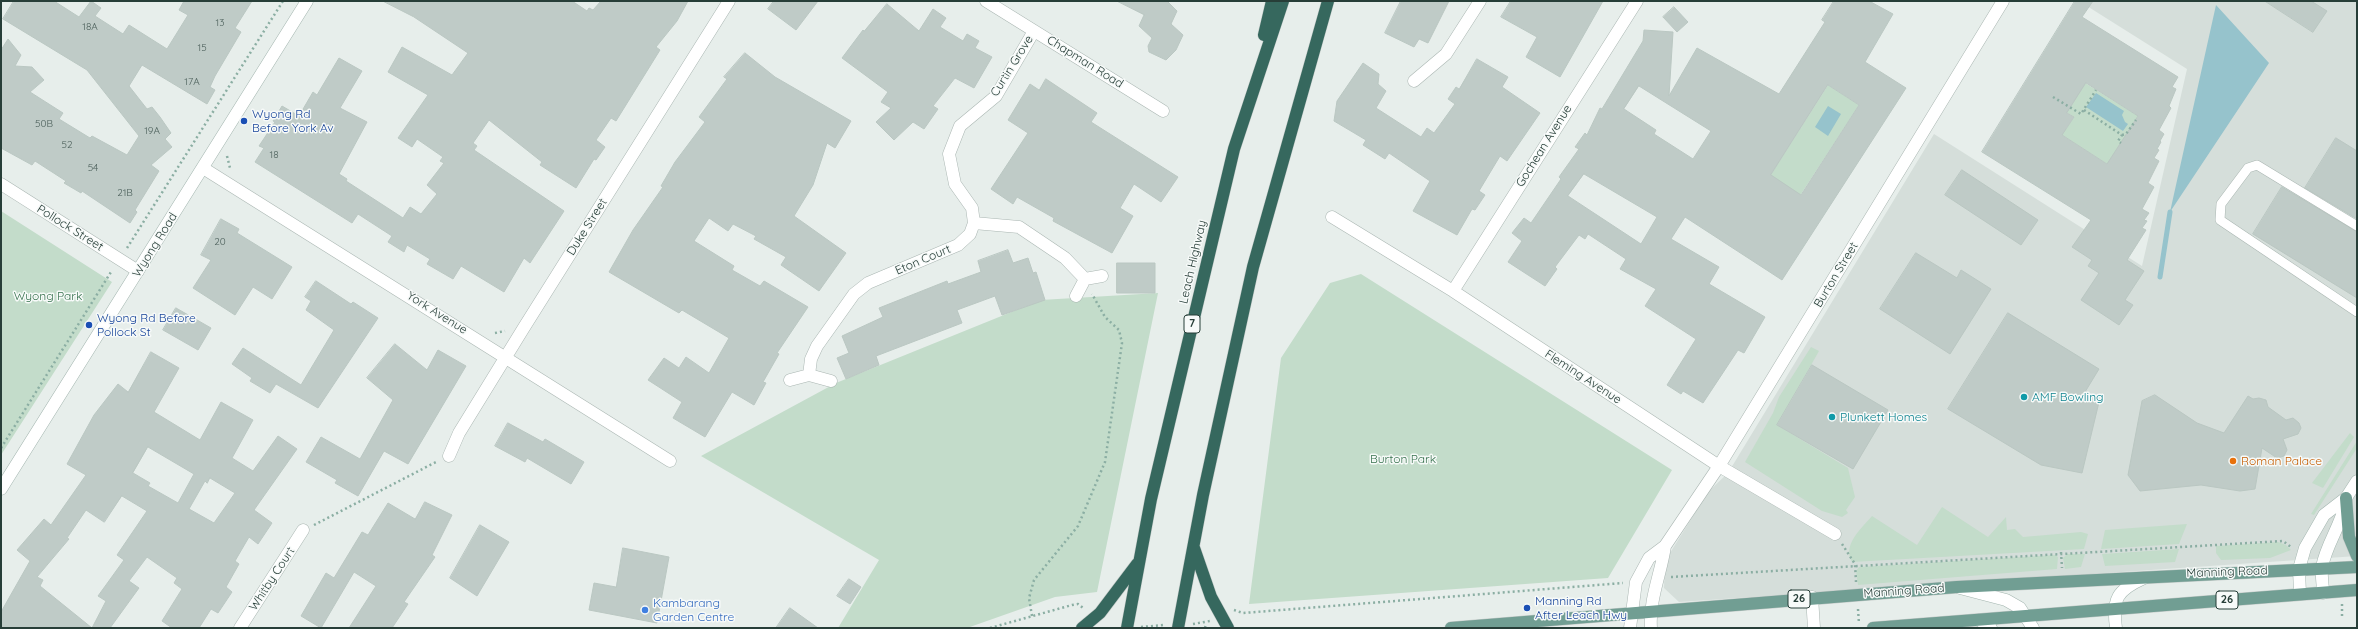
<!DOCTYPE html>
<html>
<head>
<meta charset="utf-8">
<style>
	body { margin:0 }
	#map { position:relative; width:2358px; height:629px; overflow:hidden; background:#e7eeeb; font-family:Quicksand,sans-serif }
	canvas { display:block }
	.frame { position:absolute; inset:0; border:2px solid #273e38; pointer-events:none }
</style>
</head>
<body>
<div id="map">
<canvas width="2358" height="629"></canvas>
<div class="frame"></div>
</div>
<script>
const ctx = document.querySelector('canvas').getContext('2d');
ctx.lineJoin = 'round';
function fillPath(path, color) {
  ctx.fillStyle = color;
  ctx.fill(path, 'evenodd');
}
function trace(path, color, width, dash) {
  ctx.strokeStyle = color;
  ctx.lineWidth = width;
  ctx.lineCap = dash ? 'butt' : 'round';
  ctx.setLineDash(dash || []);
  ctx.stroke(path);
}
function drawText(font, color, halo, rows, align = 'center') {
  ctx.font = font + ' Quicksand,sans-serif';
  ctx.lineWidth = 3;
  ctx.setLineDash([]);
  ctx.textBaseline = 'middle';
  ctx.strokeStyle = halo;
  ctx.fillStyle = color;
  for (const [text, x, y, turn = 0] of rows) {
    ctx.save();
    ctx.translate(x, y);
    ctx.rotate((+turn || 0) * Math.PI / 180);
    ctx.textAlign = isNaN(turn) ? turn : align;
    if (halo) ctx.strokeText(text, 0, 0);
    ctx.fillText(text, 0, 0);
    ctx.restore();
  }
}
const built = new Path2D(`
	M2079 1H2357V556L1679 602 1664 588 1665 561 1708 492 1728 473 1934 134 2142 266 2187 69Z`);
const green = new Path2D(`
	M2069 73 2135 114 2138 111 2140 112 2137 118 2142 122 2118 171 2038 120ZM2056 106 2074 117 2066 129 2048 118Z
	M1828 85 1859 105 1779 228 1749 209Z
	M1 211 112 282 1 455Z
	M1361 274 1672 470 1608 578 1249 604 1281 358 1330 283Z
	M1158 293 1097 592 1055 597 967 628H838L879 560 701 456 836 383 1041 300Z
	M1811 347 1819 351 1777 425 1848 468 1855 497 1846 510 1848 513 1842 517 1822 511 1745 462 1773 413 1779 397Z
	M2350 433 2354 437 2323 488 2312 483Z
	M2357 441V448L2314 515 2311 514Z
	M1942 507 1988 537 2006 517 2007 530 2015 529 2023 537 2081 532 2088 534 2084 549 1852 562C1842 545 1861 529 1872 516L1917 545Z
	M2187 524 2179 544 2101 549 2105 530Z
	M2278 542 2286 545 2291 550 2270 558 2221 560 2216 553V546Z
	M2179 549 2175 562 2105 566 2102 554Z
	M2067 554H2085L2081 567 2065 569 2063 558Z
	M2055 555 2058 557 2057 569 1858 585 1856 571 1859 567Z`);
const water = new Path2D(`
	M2216 5 2269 63 2170 212Z
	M2096 93 2124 111 2122 115 2125 122 2128 124 2123 131 2086 107Z
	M1828 106 1841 114 1828 136 1815 127Z`);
const stream = new Path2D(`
	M2160 277 2170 212`);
const building = new Path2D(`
	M14 1H54L79 17 91 1 101 8 95 16 123 34 129 25 167 49 188 15 179 10 184 1H252L235 28 241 32 215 76 210 87 215 90 207 104 142 65 129 86 147 109 152 107 160 117 171 133 165 139 172 147 151 165 159 171 135 210 137 212 130 223 82 191 81 193 64 183 66 181 35 161 32 165 1 148V50L8 39 21 55 15 66 32 67 44 80 30 92 63 113 59 119 90 138 92 136 127 155 139 136 87 70 3 19Z
	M383 1H572L587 11 589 8 593 10 601 1H688L677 21 656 47 660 50 616 121 611 118 596 140 605 147 596 160 594 159 576 188 540 165 542 162 489 120 473 143 477 146 474 150 564 211 530 263 524 258 504 292 461 266 453 279 427 264 430 259 407 245 404 252 388 242 392 236 358 214 352 223 255 162 264 148 259 146 275 122 273 121 282 106 299 116 313 92 317 95 339 58 362 71 340 108 367 122 339 174 347 179 346 181 403 218 410 207 421 214 437 194 427 185 444 163 440 161 443 157 417 139 412 147 398 138 428 95 388 72 402 47 452 75 468 53 414 17Z
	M774 1H818L796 30 768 9Z
	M1117 1H1167L1177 11 1171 24 1183 35 1176 50 1166 60 1149 52 1148 46 1152 38 1139 26 1144 15Z
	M1401 1H1449L1428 43 1419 39 1414 47 1385 33Z
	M1511 1H1603L1560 77 1526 57 1537 37 1501 17Z
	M1834 1H1869L1893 14 1865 62 1906 88 1782 280 1685 217 1671 239 1719 267 1709 284 1765 317 1744 353 1738 350 1703 403 1683 391 1681 394 1667 385 1696 339 1645 306 1656 289 1620 269 1626 259 1588 234 1585 239 1579 235 1555 267 1557 269 1545 286 1508 262 1522 241 1512 233 1524 218 1531 223 1561 179 1559 177 1579 149 1575 147 1585 133 1587 135 1600 108 1602 109 1643 41 1644 30 1673 32 1669 96 1697 48 1779 94 1825 22 1822 20ZM1828 85 1859 105 1801 195 1771 175ZM1639 86 1711 131 1693 159 1654 134 1656 130 1624 109ZM1584 174 1657 217 1641 244 1568 196Z
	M2075 1H2093L2082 17 2178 77 2172 87 2176 89 2169 106 2171 108 2159 130 2164 134 2160 141 2161 142 2157 149 2159 150 2154 158 2159 161 2148 183 2154 187 2142 209 2149 213 2144 220 2147 221 2142 228 2146 230 2127 260 2144 271 2125 300 2133 305 2119 325 2081 300 2099 273 2088 266 2092 260 2072 247 2091 220 1982 152ZM2086 83 2138 116 2107 164 2062 135 2074 117 2067 113Z
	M2265 1H2311L2327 11 2313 32Z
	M887 4 919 31 933 9 946 18 940 27 963 41 967 34 979 41 975 48 992 57 974 88 955 78 933 106 938 109 924 129 913 122 894 140 876 122 891 108 881 102 888 92 842 58 863 30 864 31Z
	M1674 7 1688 22 1677 32 1663 17Z
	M745 53 775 77 851 121 835 148 827 143 813 185 794 216 846 253 819 291 781 265 786 257 754 239 756 236 733 224 728 231 709 218 694 241 734 266 732 270 760 286 764 281 808 307 777 353 779 354 763 382 766 383 754 405 732 392 705 437 673 418 682 402 648 380 664 358 679 368 686 357 709 373 729 338 682 310 679 313 609 272 633 230 663 187 661 186 675 162 705 122 699 117 727 79 724 77Z
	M1477 59 1508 77 1502 87 1540 113 1507 161 1500 156 1479 191 1485 195 1475 210 1472 209 1457 235 1413 211 1430 181 1389 153 1385 159 1363 145 1366 140 1334 121 1337 101 1363 63 1379 74 1378 84 1386 91 1376 108 1421 137 1427 128 1434 133 1455 104 1448 99 1456 87 1459 89Z
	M1046 79 1097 113 1091 122 1178 177 1161 202 1134 184 1120 208 1133 216 1112 253 1053 221 1054 218 1017 197 1013 204 991 189 1028 133 1008 120 1030 84 1039 90Z
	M2336 138 2357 151V219L2305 188Z
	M1962 170 2038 220 2021 245 1945 195Z
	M2282 187 2357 232V298L2253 234Z
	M221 219 239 229 237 233 292 267 272 299 253 287 235 315 193 288 211 260 201 255Z
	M1008 250 1013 263 1028 258 1033 273 1036 272 1045 300 1002 315 995 296 957 310 962 323 876 356 879 365 846 379 837 358 849 353 842 336 883 317 879 308 947 281 948 284 981 272 978 261Z
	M1916 253 1957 278 1961 270 1991 289 1950 354 1880 309Z
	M1117 263H1155V293H1117Z
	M316 281 351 304 353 302 378 318 318 408 276 384 270 393 250 381 252 378 232 364 243 348 301 385 334 330 306 310 311 301 305 297Z
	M176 308 211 328 198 350 163 330Z
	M2008 313 2099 369 2085 392 2099 402 2082 473 2041 465 1948 409Z
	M395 344 427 370 438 350 466 366 408 464 384 451 358 496 335 483 337 480 306 462 321 437 360 459 393 400 367 378Z
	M151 352 179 368 154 412 200 440 221 402 253 420 232 458 253 471 278 436 297 449 254 510 272 523 258 544 249 537 235 561 239 564 226 587 232 592 218 613 211 609 199 628H172L162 621 182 589 174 583 177 578 147 557 129 581 139 588 110 628H1V612L30 561 17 550 44 519 51 525 86 475 67 464 94 415 118 384 128 392ZM148 447 194 474 178 503 148 486 150 483 133 473ZM210 478 235 493 214 523 189 509 205 481 207 483ZM122 496 147 511 117 555 124 560 98 596 106 601 92 628 40 586 43 580 37 577 69 539 67 538 86 510 104 522Z
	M1812 365 1888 410 1853 469 1777 425Z
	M2155 395 2197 423 2224 433 2248 396 2253 399 2259 398 2266 400 2268 407 2286 420 2293 418 2299 423 2301 428 2298 434 2283 439 2287 450 2284 456 2277 458 2262 448 2255 489 2240 491 2201 485 2140 491 2128 475 2142 401Z
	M508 423 543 442 545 439 584 462 571 484 527 458 525 462 495 446Z
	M425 502 452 515 432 555 435 557 404 602 408 604 392 628H349L376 586 354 572 321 628 301 616 326 573 334 578 362 532 368 535 388 503 415 519Z
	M480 525 509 542 477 596 450 578Z
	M623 548 669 557 657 623 589 610 594 583 616 587Z
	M849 579 861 587 850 604 837 596Z
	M790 608 818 628H776Z`);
const path = new Path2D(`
	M2053 97 2081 114 2096 90
	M2084 110 2122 135 2118 141 2121 143
	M2122 135 2126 134 2136 120
	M227 156 230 168
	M127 248 283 1
	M495 333 505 331
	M1 448 111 272
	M314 525 436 462
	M1842 544 1855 564 1856 582
	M2061 552 2062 568
	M1671 577 2283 541 2291 547
	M2342 604V616
	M1858 609 1859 624
	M1234 610 1243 613 1623 583
	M1032 616 1029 598 1034 580 1078 526 1105 462 1122 343 1119 330 1105 317 1092 294
	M1193 624 1210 621
	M1141 627 1164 625
	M990 628 1072 605 1078 604 1083 608
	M1205 628 1206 623`);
const lane = new Path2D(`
	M2357 226 2257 165 2248 168 2221 204 2220 220 2357 312`);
const street = new Path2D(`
	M986 1 1163 111
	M1414 81 1446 54 1480 1
	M203 168 670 461
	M1 184 138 271
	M1332 217 1453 291 1719 466 1835 534
	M974 223 1019 227 1065 258 1085 279
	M1453 291 1637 1
	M1076 296 1085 279 1102 276
	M809 375 811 359 817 346 854 294 868 283 958 245 970 234 974 223 972 208 955 184 949 154 960 126 996 96 1034 31
	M790 380 809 375 831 381
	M449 456 459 433 523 329 729 1
	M1812 597 1814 628
	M240 628 303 530
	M1630 628 1636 582 1649 558 1665 546 1719 466 2003 1
	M1651 628C1649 599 1661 574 1665 546`);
const secondary = new Path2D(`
	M1 489 307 1
	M1960 588 2006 600 2020 608 2033 628
	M2323 593C2323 585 2321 575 2322 567 2326 545 2340 527 2345 505
	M2300 594 2299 569 2305 548 2324 515 2346 498 2357 481
	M1979 620 1991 628
	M2116 628C2112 599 2117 590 2144 578`);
const primary = new Path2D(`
	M2346 498 2349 537 2357 556
	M1451 628 1957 587 2357 567
	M1873 628 2357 590`);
const highway = new Path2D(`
	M1264 35 1272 1
	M1194 548 1211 597 1228 628
	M1082 628 1100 613 1137 564
	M1127 628 1151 499 1234 149 1283 1
	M1178 628 1203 495 1253 267 1328 1`);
const markers = [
	[244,121,4,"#1a4fb4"],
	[89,325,4,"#1a4fb4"],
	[2024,397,4,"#0f9aa8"],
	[1832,417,4,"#0f9aa8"],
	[2233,461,4,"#e8710a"],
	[1527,608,4,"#1a4fb4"],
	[645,610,4,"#3f7fe0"]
];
const numberNames = [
	["13",220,23],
	["18A",90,27],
	["15",202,48],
	["17A",192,82],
	["50B",44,124],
	["19A",152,131],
	["52",67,145],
	["18",274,155],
	["54",93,168],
	["21B",125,193],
	["20",220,242]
];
const shields = [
	[1192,324,16],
	[1799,599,22],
	[2227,600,22]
];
const shieldNames = [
	["7",1192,324],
	["26",1799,599],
	["26",2227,600]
];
const streetNames = [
	["Chapman Road",1085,62,32],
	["Curtin Grove",1012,66,-58],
	["Gochean Avenue",1544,146,-58],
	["Duke Street",587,227,-58],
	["Pollock Street",70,228,32],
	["Wyong Road",155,245,-58],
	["Eton Court",923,260,-23],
	["Leach Highway",1193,262,-77],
	["Burton Street",1836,275,-59],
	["York Avenue",437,313,32],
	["Fleming Avenue",1583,377,33],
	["Manning Road",2227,572,-2],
	["Whitby Court",272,579,-57],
	["Manning Road",1904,591,-4]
];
const transitNames = [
	["Wyong Rd",252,114],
	["Before York Av",252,128],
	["Wyong Rd Before",97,318],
	["Pollock St",97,332],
	["Manning Rd",1535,601],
	["After Leach Hwy",1535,615]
];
const parkNames = [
	["Wyong Park",48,296],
	["Burton Park",1403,459]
];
const cultureNames = [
	["AMF Bowling",2032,397],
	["Plunkett Homes",1840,417]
];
const foodNames = [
	["Roman Palace",2241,461]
];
const shopNames = [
	["Kambarang",653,603],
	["Garden Centre",653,617]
];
fillPath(built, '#d5deda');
fillPath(green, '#c3dcca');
fillPath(water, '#96c3cc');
trace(stream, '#96c3cc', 5);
fillPath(building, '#bfcbc7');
trace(building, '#bac7c2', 1);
trace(lane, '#aab6b2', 10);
trace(street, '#aab6b2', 13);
trace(secondary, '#a3b5af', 13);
trace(primary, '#c3c9c7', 13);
trace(highway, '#c3c9c7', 13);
trace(path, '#8baea3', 2.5, [2, 3]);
trace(lane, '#fff', 9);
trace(street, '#fff', 12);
trace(secondary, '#fff', 12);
trace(primary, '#719e93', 12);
trace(highway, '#36685e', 12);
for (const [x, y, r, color] of markers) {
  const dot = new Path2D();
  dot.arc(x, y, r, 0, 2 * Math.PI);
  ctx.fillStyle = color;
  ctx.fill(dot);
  trace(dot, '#f7faf9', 1.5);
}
drawText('10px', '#4d615c', null, numberNames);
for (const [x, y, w] of shields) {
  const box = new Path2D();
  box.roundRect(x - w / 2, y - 9, w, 18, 3);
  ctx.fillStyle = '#f7faf9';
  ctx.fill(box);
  trace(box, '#273e38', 1);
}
drawText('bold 11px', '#273e38', null, shieldNames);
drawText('12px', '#273e38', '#f7faf9', streetNames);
drawText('12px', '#164399', '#f7faf9', transitNames, 'left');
drawText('12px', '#36714d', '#f7faf9', parkNames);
drawText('12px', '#0d838f', '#f7faf9', cultureNames, 'left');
drawText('12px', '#c56008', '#f7faf9', foodNames, 'left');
drawText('12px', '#366cbe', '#f7faf9', shopNames, 'left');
</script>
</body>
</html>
